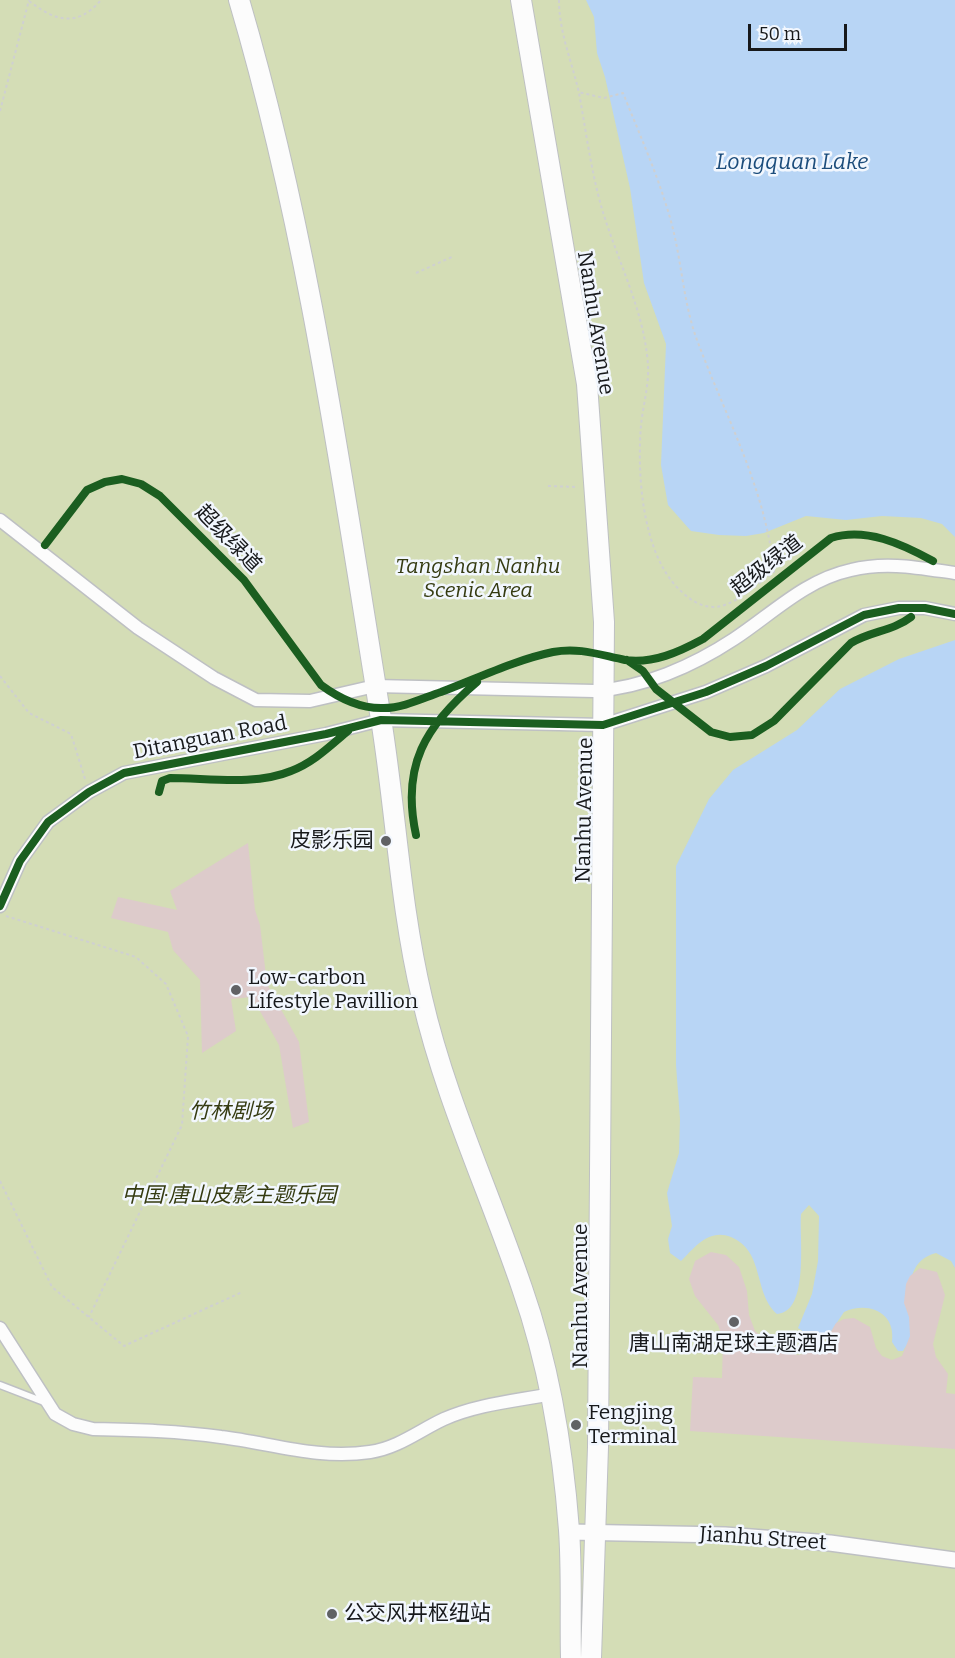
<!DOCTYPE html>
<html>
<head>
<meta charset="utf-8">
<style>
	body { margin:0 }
	#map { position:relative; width:955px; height:1658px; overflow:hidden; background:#e8ebee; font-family:Bitter,serif }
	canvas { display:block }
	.scale { position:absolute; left:748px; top:24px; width:99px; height:27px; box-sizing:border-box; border:3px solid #17191b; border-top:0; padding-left:8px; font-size:18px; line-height:21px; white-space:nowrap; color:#17191b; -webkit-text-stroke:4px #f2f7fe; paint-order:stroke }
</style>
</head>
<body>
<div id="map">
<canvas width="955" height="1658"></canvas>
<div class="scale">50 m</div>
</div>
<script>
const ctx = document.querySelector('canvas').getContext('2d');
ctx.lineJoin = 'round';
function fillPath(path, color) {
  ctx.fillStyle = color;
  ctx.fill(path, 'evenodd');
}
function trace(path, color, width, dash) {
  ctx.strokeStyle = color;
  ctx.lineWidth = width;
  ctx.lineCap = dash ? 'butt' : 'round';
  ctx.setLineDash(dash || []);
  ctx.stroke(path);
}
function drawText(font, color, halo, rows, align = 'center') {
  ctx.font = font + ' Bitter,"Noto Sans SC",serif';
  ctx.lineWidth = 5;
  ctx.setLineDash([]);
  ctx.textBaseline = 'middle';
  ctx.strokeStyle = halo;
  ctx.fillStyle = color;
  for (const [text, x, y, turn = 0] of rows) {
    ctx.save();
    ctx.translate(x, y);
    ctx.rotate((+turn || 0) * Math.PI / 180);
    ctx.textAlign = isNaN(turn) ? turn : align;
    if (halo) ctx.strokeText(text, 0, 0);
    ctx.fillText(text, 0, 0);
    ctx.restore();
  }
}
const green = new Path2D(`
	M0 0H955V1658H0Z`);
const water = new Path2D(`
	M586 0H955V537L942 524 921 518 882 516 846 520 806 516 764 533 746 536 719 535 691 531 668 505 661 465 666 344 644 283 630 188 605 77 597 53 594 17Z
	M955 640V1268L951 1261 936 1253C898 1263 914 1307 911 1335 911 1340 906 1346 903 1351H898L892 1342C896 1312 868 1301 844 1312L828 1336 818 1342 798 1328 812 1294 818 1261 819 1216 809 1205 801 1214C799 1236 810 1312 777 1314 753 1293 765 1251 731 1237 709 1228 695 1247 681 1261L670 1253 668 1239 672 1226 667 1193 679 1153 680 1119 676 1065V866L709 799 733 770 797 730 840 689 899 659Z`);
const building = new Path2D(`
	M248 843 255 910 260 925 267 984 299 1042 309 1122 293 1128 279 1045 252 997 231 999 236 1031 202 1053 200 980 173 950 168 932 111 918 118 897 177 910 170 891Z
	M711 1252 726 1255 739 1267 747 1291 749 1315 755 1331 773 1347 797 1355 820 1351 836 1323 844 1319 854 1318 870 1327 876 1348 882 1356 892 1360 902 1356 910 1336 909 1317 904 1303 906 1284 910 1276 920 1268 937 1272 945 1295 933 1344 936 1357 948 1374 946 1393 955 1394V1449L690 1431 693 1377 722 1378 723 1339 718 1325 695 1296 689 1279 695 1261Z`);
const path = new Path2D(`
	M559 0C559 32 572 62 579 93 586 131 591 171 602 209 617 260 645 312 648 366 649 385 643 406 641 425 637 473 642 548 675 585 714 628 737 599 774 572 766 489 726 418 697 340 684 305 682 266 673 229 661 182 641 138 623 93L604 98 578 92
	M29 1C55 21 77 28 101 0
	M0 111 29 0
	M416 273 454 256
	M548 486 578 487
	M0 676 29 713 71 734 85 779
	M6 916 136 957 166 984 188 1036 182 1125 89 1317
	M0 1181 52 1287 124 1346 242 1292`);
const service = new Path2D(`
	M0 1385 44 1402`);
const minor = new Path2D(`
	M0 520 138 628 214 678 256 700 310 701 375 686 594 691C643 688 693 666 734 639 772 614 805 580 851 570 886 561 920 568 955 573
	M0 906 20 861 48 822 89 792 124 773 326 734 381 720 603 725 706 692 766 666 864 615 899 608H925L955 614
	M0 1328 55 1414 73 1424 93 1429C136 1430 179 1431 221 1437 271 1443 318 1460 370 1452 398 1448 420 1430 444 1419 478 1404 516 1401 551 1394`);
const tertiary = new Path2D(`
	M569 1532 725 1535 830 1543 955 1560`);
const trunk = new Path2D(`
	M239 0C308 233 342 479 381 719 396 812 400 906 422 998 445 1098 489 1191 522 1288 549 1365 563 1449 569 1530 572 1572 570 1616 571 1658
	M521 0 587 384 604 622 598 1447 591 1658`);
const cycleway = new Path2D(`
	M45 545 87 490 105 482 122 479 141 484 160 496 244 580 321 685C340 699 360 709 384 708 403 708 423 698 441 692 478 678 515 660 553 652 579 647 600 655 625 660 653 664 679 652 703 639L831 538C866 527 902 544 933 561
	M627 660 643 671 656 689 711 732 730 737 752 735 774 721 851 643C871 631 893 631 911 617
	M159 792 162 781 170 778C208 778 255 786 291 771 313 763 330 746 348 731
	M416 835C401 766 425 726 477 682
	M0 906 20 861 48 822 89 792 124 773 326 734 381 720 603 725 706 692 766 666 864 615 899 608H925L955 614`);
const markers = [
	[386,841,6,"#606265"],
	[236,990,6,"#606265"],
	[734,1322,6,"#606265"],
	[576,1425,6,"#606265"],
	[332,1614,6,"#606265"]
];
const streetNames = [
	["Nanhu Avenue",595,323,81],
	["超级绿道",228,539,46],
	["超级绿道",767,566,-38],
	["Ditanguan Road",210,738,-11],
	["Nanhu Avenue",585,810,-89],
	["Nanhu Avenue",581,1296,-90],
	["Jianhu Street",763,1539,4]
];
const parkNames = [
	["Tangshan Nanhu",478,567],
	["Scenic Area",478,591],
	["竹林剧场",231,1112],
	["中国·唐山皮影主题乐园",229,1196]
];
const poiNames = [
	["皮影乐园",374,841,"right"],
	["Low-carbon",248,978],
	["Lifestyle Pavillion",248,1002],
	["唐山南湖足球主题酒店",734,1344,"center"],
	["Fengjing",588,1413],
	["Terminal",588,1437],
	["公交风井枢纽站",344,1614]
];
const waterNames = [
	["Longquan Lake",792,163]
];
fillPath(green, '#d4ddb6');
fillPath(water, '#b8d5f5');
fillPath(building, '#ddcbcb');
trace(service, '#bec0c3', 9);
trace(minor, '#bec0c3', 15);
trace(tertiary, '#bec0c3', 18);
trace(trunk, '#bec0c3', 22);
trace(path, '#cfd0d1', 2, [3, 3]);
trace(service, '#fcfcfc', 6);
trace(minor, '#fcfcfc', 12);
trace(tertiary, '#fcfcfc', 15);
trace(trunk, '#fcfcfc', 20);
trace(cycleway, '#1b5e20', 8);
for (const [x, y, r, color] of markers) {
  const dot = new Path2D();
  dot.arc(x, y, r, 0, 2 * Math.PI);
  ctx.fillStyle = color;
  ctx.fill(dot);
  trace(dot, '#f2f7fe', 2);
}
drawText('21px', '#17191b', '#f2f7fe', streetNames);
drawText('italic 21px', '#353b11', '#f2f7fe', parkNames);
drawText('21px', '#17191b', '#f2f7fe', poiNames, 'left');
drawText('italic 22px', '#1c4d7c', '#f2f7fe', waterNames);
</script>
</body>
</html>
